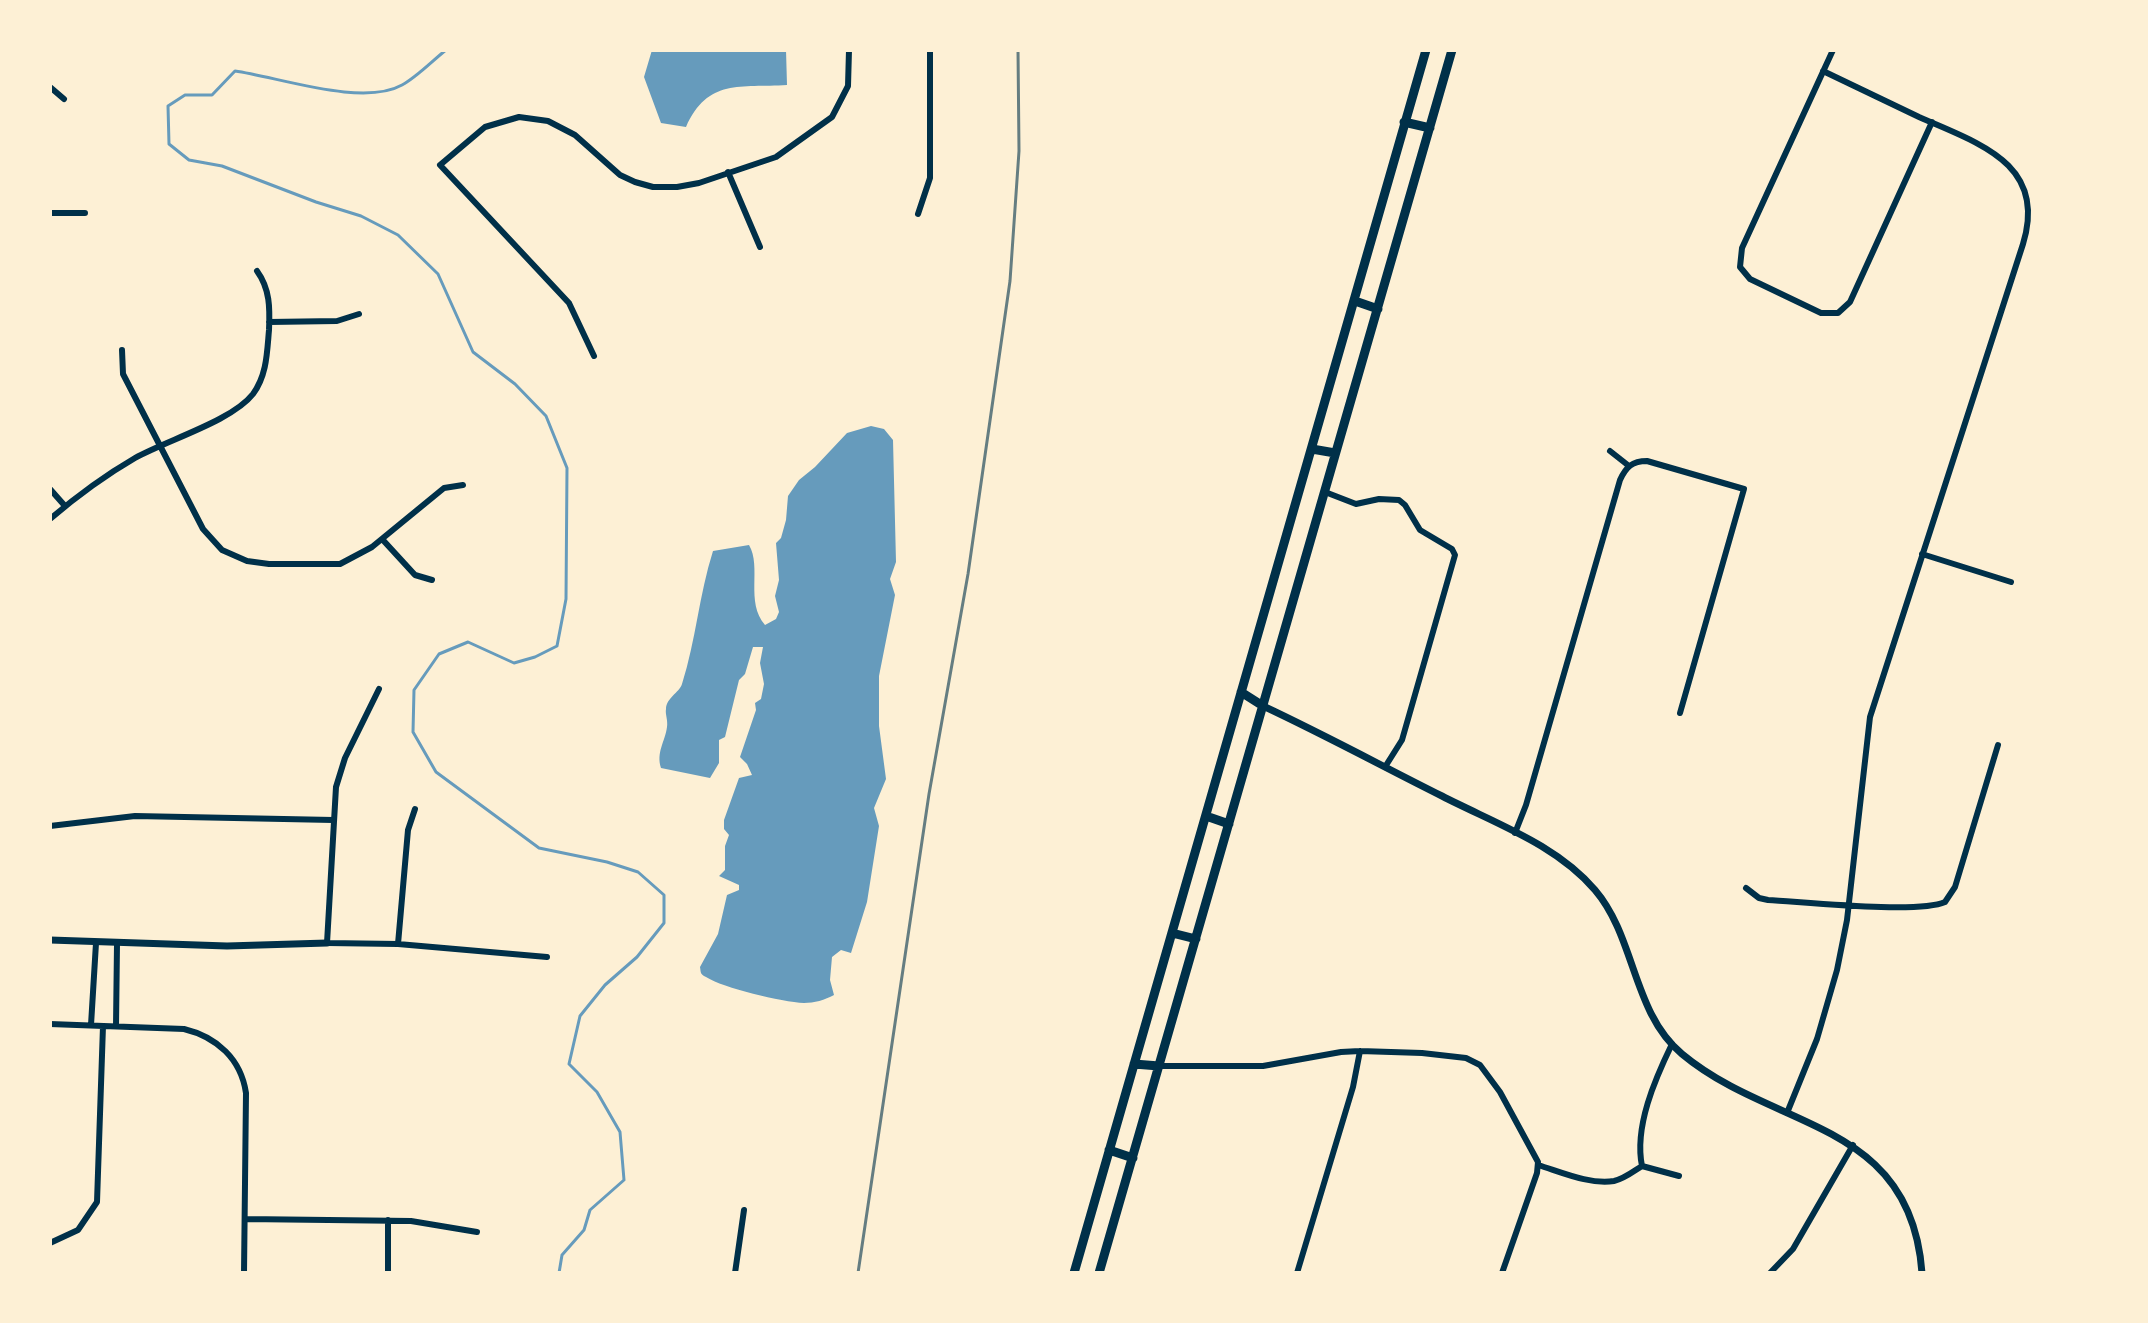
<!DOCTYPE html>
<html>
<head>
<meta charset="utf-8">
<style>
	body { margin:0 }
	#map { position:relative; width:2148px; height:1323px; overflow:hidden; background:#fdf0d5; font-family:Rubik,sans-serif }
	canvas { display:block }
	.frame { position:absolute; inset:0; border:52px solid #fdf0d5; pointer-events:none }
</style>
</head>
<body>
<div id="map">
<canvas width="2148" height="1323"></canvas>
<div class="frame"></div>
</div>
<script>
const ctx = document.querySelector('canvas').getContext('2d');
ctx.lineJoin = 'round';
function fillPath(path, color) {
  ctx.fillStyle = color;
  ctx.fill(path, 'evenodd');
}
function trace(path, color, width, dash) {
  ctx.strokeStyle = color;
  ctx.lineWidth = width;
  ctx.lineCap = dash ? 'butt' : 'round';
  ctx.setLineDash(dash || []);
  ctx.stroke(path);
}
const water = new Path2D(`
	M652 50H786L787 85C740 88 708 78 686 127L661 123 644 77Z
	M871 426 884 429 893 440 896 562 890 579 895 595 879 676V726L886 779 874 808 879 826 867 902 851 953 841 950 832 957 830 980 834 995C825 1000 814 1003 804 1003 782 1002 723 988 706 977 700 974 701 973 700 967L718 934 727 895 739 890V885L719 876 725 870V846L729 835 724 829V820L739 778 752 775 747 764 740 757 756 710 755 703 761 699 764 684 760 663 763 647H753L745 674 739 680 725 737 719 740V763L710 778 661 768C656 752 665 742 667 727 668 720 665 714 666 709 666 698 679 693 682 684 696 640 699 595 713 551L749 545C762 567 745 602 765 625L776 619 779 612 775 596 779 580 776 543 781 538 786 520 788 496 799 480 815 467 847 433Z`);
const stream = new Path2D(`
	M446 50C432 61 417 77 402 85 363 107 278 77 235 71L212 95H185L168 106 169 144 189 160 222 166 316 202 361 216 398 235 438 274 473 352 515 384 546 416 567 468 566 599 557 646 535 657 514 663 468 642 439 654 414 690 413 732 436 772 539 848 607 862 638 872 664 895V923L637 957 605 985 580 1016 569 1064 597 1092 620 1132 624 1180 590 1210 584 1230 562 1255 559 1273`);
const minor = new Path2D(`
	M1833 50 1742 248 1740 267 1750 279 1821 313H1838L1850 302 1932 122
	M50 87 64 99
	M728 172 760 247
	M50 213H85
	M918 214 930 178V50
	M269 322 337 321 359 314
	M122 350 123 374 203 529 222 550 247 561 269 564H340L372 547 444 488 463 485
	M594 356 569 303 440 165 485 127 519 117 548 121 575 135 620 175 635 182 653 187H677L699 183 776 157 832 117 848 86 849 50
	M1610 451 1629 466
	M50 489 65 506
	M1325 492 1356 504 1379 499 1399 500 1405 505 1420 530 1452 549 1455 555 1402 740 1385 767
	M50 519C77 496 104 476 135 458 167 440 232 421 253 394 267 375 267 352 269 330 270 308 270 289 257 271
	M382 539 415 575 432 580
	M1922 554 2011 582
	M379 689 345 758 336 787 327 943 398 944 547 957
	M50 826 135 816 333 820
	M1515 833 1526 805 1620 480C1626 467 1632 461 1647 461L1744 489 1680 713
	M1746 888 1759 898 1768 900C1805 902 1918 914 1945 902L1955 887 1998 745
	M398 944 408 830 415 809
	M50 1024 184 1029C217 1037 241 1059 246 1093L244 1273
	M91 1025 96 943
	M116 1026 117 944
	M1159 1066H1263L1341 1052 1360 1051 1422 1053 1466 1058 1480 1065 1500 1092 1538 1162 1537 1173 1502 1273
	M1787 1113 1817 1039 1837 970 1847 920 1870 717 2023 244C2048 163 1977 143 1919 117 1887 102 1855 86 1823 71
	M1538 1165C1561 1172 1590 1185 1614 1181 1624 1179 1634 1171 1642 1166
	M1642 1166C1634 1127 1655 1079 1672 1044
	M1642 1166 1679 1176
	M245 1219 411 1221 477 1232
	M388 1220V1273
	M50 1243 78 1230 97 1202 103 1026
	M735 1273 744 1210
	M1297 1273 1353 1087 1360 1051
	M1770 1273 1793 1249 1853 1145`);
const tertiary = new Path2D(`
	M1263 706C1323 734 1382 766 1442 796 1494 823 1556 844 1595 890 1636 938 1632 1012 1682 1054 1774 1131 1911 1119 1922 1273
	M50 940 227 946 327 943`);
const primary = new Path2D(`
	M1404 122 1430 128
	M1355 301 1378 309
	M1312 449 1335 453
	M1241 692 1263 706
	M1206 816 1229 824
	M1172 933 1196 939
	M1134 1064 1159 1066
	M1109 1150 1133 1158
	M1074 1273 1426 50
	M1099 1273 1452 50`);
const rail = new Path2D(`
	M858 1273 929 794 968 574 1010 281 1019 151 1018 50`);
fillPath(water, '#669bbc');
trace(stream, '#669bbc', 3);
trace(minor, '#003049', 6);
trace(tertiary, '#003049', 7);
trace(primary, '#003049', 9);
trace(rail, '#657d81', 3);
</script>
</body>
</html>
